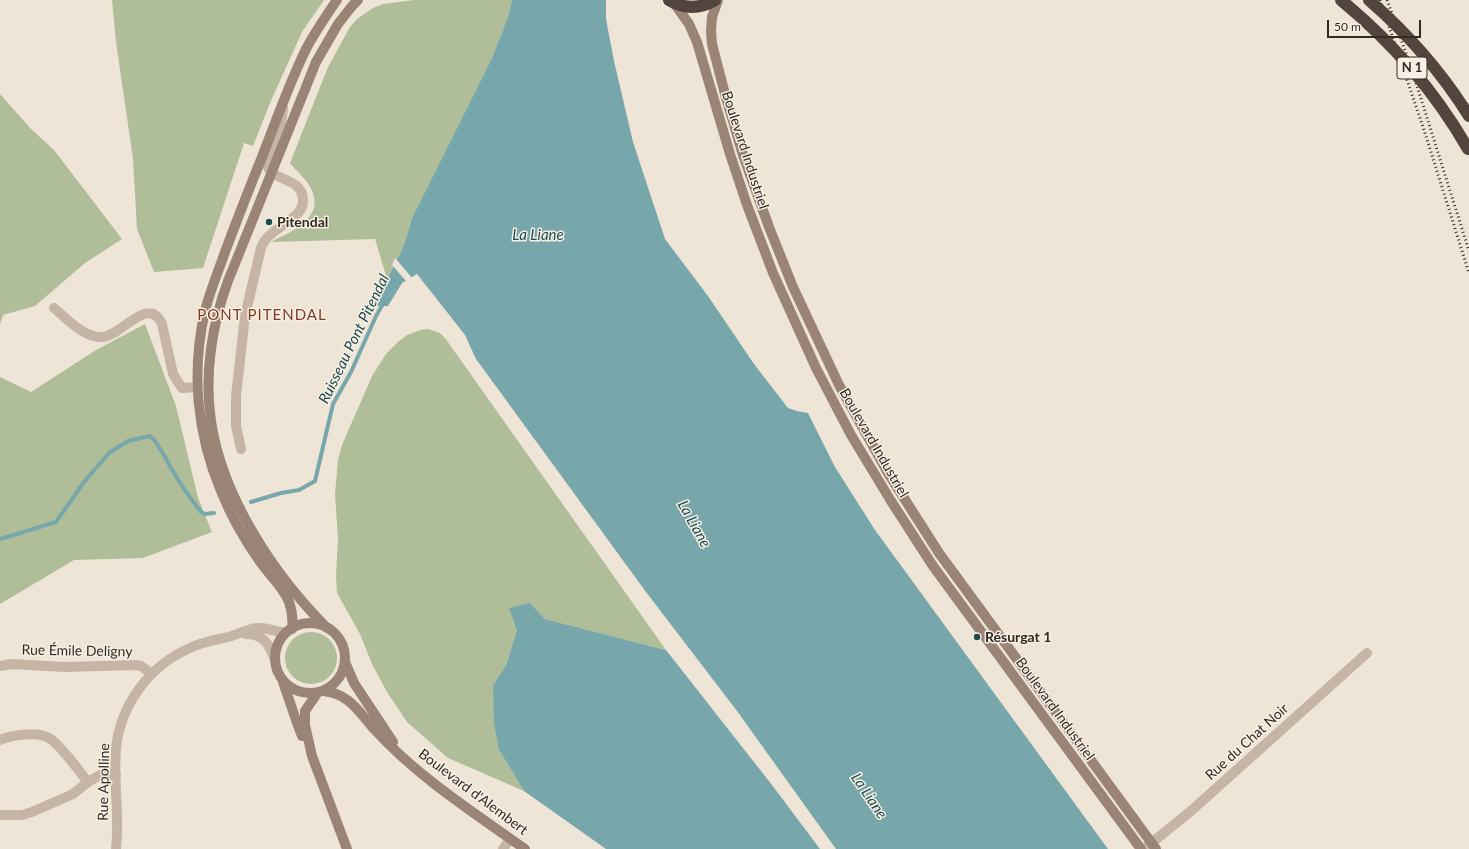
<!DOCTYPE html>
<html>
<head>
<meta charset="utf-8">
<style>
	body { margin:0 }
	#map { position:relative; width:1469px; height:849px; overflow:hidden; background:#efe5d7; font-family:Lato,sans-serif }
	canvas { display:block }
	.scale { position:absolute; left:1327px; top:20px; width:94px; height:18px; box-sizing:border-box; border:2px solid #322a25; border-top:0; padding-left:5px; font-size:12px; line-height:14px; white-space:nowrap; color:#322a25; -webkit-text-stroke:3px #f7efe3; paint-order:stroke }
</style>
</head>
<body>
<div id="map">
<canvas width="1469" height="849"></canvas>
<div class="scale">50 m</div>
</div>
<script>
const ctx = document.querySelector('canvas').getContext('2d');
ctx.lineJoin = 'round';
function fillPath(path, color) {
  ctx.fillStyle = color;
  ctx.fill(path, 'evenodd');
}
function trace(path, color, width, dash) {
  ctx.strokeStyle = color;
  ctx.lineWidth = width;
  ctx.lineCap = dash ? 'butt' : 'round';
  ctx.setLineDash(dash || []);
  ctx.stroke(path);
}
function drawText(font, color, halo, rows, align = 'center') {
  ctx.font = font + ' Lato,sans-serif';
  ctx.lineWidth = 3;
  ctx.setLineDash([]);
  ctx.textBaseline = 'middle';
  ctx.strokeStyle = halo;
  ctx.fillStyle = color;
  for (const [text, x, y, turn = 0] of rows) {
    ctx.save();
    ctx.translate(x, y);
    ctx.rotate((+turn || 0) * Math.PI / 180);
    ctx.textAlign = isNaN(turn) ? turn : align;
    if (halo) ctx.strokeText(text, 0, 0);
    ctx.fillText(text, 0, 0);
    ctx.restore();
  }
}
const green = new Path2D(`
	M112 0H324L302 32 270 103 253 146 244 143 203 268 154 272 137 229 133 159 116 42Z
	M414 0H512L508 17 492 58 412 218 404 245 387 279 375 239 271 242C290 232 322 220 313 193 309 181 297 172 290 163L328 67 350 27 357 19 373 8 383 4Z
	M0 94 31 129 54 150 122 239 85 263 35 306 3 315 0 324Z
	M145 324 176 406 198 498 212 532 143 558 74 560 0 604V377L31 392 96 350Z
	M428 329 440 333 445 338 666 650 545 619 530 603 517 630 506 665 493 685 499 750 524 791 448 758 407 722 387 692 372 664 360 634 337 593 336 576 338 539 335 494 338 460 342 445 372 376 386 354 399 341 407 335 421 330Z
	M285 658a26 26 0 1 1 52 0a26 26 0 1 1-52 0Z`);
const water = new Path2D(`
	M512 0H606V19L614 61 633 142 665 239 708 296 754 364 788 408 797 411 808 413 835 467 875 530 1108 849H836L737 711 646 592 476 359 465 335 417 274 402 283 388 306H374L404 245 412 218 492 58 508 17Z
	M530 603 545 619 666 650 772 785 820 849H606L524 791 499 750 494 723 493 685 506 665 517 630 509 608Z`);
const pier = new Path2D(`
	M395 258 413 279 407 282 392 265Z`);
const stream = new Path2D(`
	M251 502 281 493 299 490 315 481 333 404 351 372 376 316 384 302
	M0 539 56 522 84 482 109 453 128 441 150 436C159 443 167 462 174 473 182 487 191 499 201 512L205 514 214 513`);
const street = new Path2D(`
	M54 308C66 318 82 336 100 337 120 339 148 293 162 324L173 374 182 388 197 387
	M241 449 236 426V396L245 316 261 248C268 226 305 221 303 199 301 174 264 183 267 159L281 127 283 108
	M245 634C264 634 269 644 275 660
	M0 666 12 664 65 667 135 665 141 666 152 674
	M0 740C12 735 37 731 49 738 60 744 79 771 88 782L100 775H116
	M0 815H22L32 812 73 794 88 782
	M116 849C120 816 113 782 116 749 120 705 150 665 190 648 202 642 215 640 228 637 238 634 248 629 257 628 268 627 277 633 287 632
	M503 849 510 839
	M1144 849 1191 811 1367 653`);
const secondary = new Path2D(`
	M718 0 712 17 711 31 712 44 725 94 743 155 769 227 793 287 839 385 888 473 939 553 1156 849
	M674 3 689 24 697 42 730 154 747 205 773 273 816 368 851 435 891 501 933 566 1141 849
	M275 658a35 35 0 1 1 70 0a35 35 0 1 1-70 0Z
	M327 628C274 575 222 497 211 421 204 375 212 324 228 281L316 62 338 24 352 6 358 0
	M292 629C293 620 292 610 289 602 283 587 270 576 261 563 245 541 231 516 221 491 197 434 191 372 205 311 210 291 218 272 225 252 237 220 249 189 262 157 276 121 289 84 306 49 315 32 326 16 337 0
	M345 662 354 683 393 742
	M283 682 296 720 302 736
	M323 691C349 693 359 712 375 730 418 777 473 812 525 849
	M318 692 305 711V725L312 756 347 849`);
const highway = new Path2D(`
	M669 0C684 9 700 9 715 0`);
const rail = new Path2D(`
	M1380 0 1424 130 1469 273
	M1387 0 1412 70 1469 251`);
const highwayBridge = new Path2D(`
	M1341 0C1392 42 1435 91 1468 149
	M1369 0C1408 34 1442 73 1469 116`);
const markers = [
	[269,222,4,"#1d4c51"],
	[977,637,4,"#1d4c51"]
];
const shields = [
	[1412,68,30]
];
const shieldNames = [
	["N 1",1412,68]
];
const streetNames = [
	["Boulevard Industriel",745,150,72],
	["Boulevard Industriel",874,443,60],
	["Rue Émile Deligny",77,651,1],
	["Boulevard Industriel",1055,709,54],
	["Rue du Chat Noir",1247,742,-42],
	["Rue Apolline",104,782,-89],
	["Boulevard d'Alembert",473,792,37]
];
const poiNames = [
	["Pitendal",277,222],
	["Résurgat 1",985,637]
];
const waterNames = [
	["La Liane",538,235],
	["Ruisseau Pont Pitendal",354,339,-64],
	["La Liane",694,524,61],
	["La Liane",869,796,56]
];
const neighbourhoodNames = [
	["PONT PITENDAL",262,315]
];
fillPath(green, '#afbd98');
fillPath(water, '#78a7ab');
fillPath(pier, '#efe5d7');
trace(stream, '#78a7ab', 4);
trace(street, '#c6b5a4', 10);
trace(secondary, '#9a8476', 10);
trace(highway, '#53443d', 12);
trace(rail, '#322a25', 3, [1, 3]);
trace(highwayBridge, '#53443d', 12);
for (const [x, y, r, color] of markers) {
  const dot = new Path2D();
  dot.arc(x, y, r, 0, 2 * Math.PI);
  ctx.fillStyle = color;
  ctx.fill(dot);
  trace(dot, '#f7efe3', 1.5);
}
for (const [x, y, w] of shields) {
  const box = new Path2D();
  box.roundRect(x - w / 2, y - 11, w, 22, 3);
  ctx.fillStyle = '#f7efe3';
  ctx.fill(box);
  trace(box, '#322a25', 1);
}
drawText('bold 13px', '#322a25', null, shieldNames);
drawText('14px', '#322a25', '#f7efe3', streetNames);
drawText('bold 14px', '#322a25', '#f7efe3', poiNames, 'left');
drawText('italic 15px', '#1d4c51', '#f7efe3', waterNames);
ctx.letterSpacing = '1px';
drawText('15px', '#7d3c23', '#f7efe3', neighbourhoodNames);
ctx.letterSpacing = '0px';
</script>
</body>
</html>
